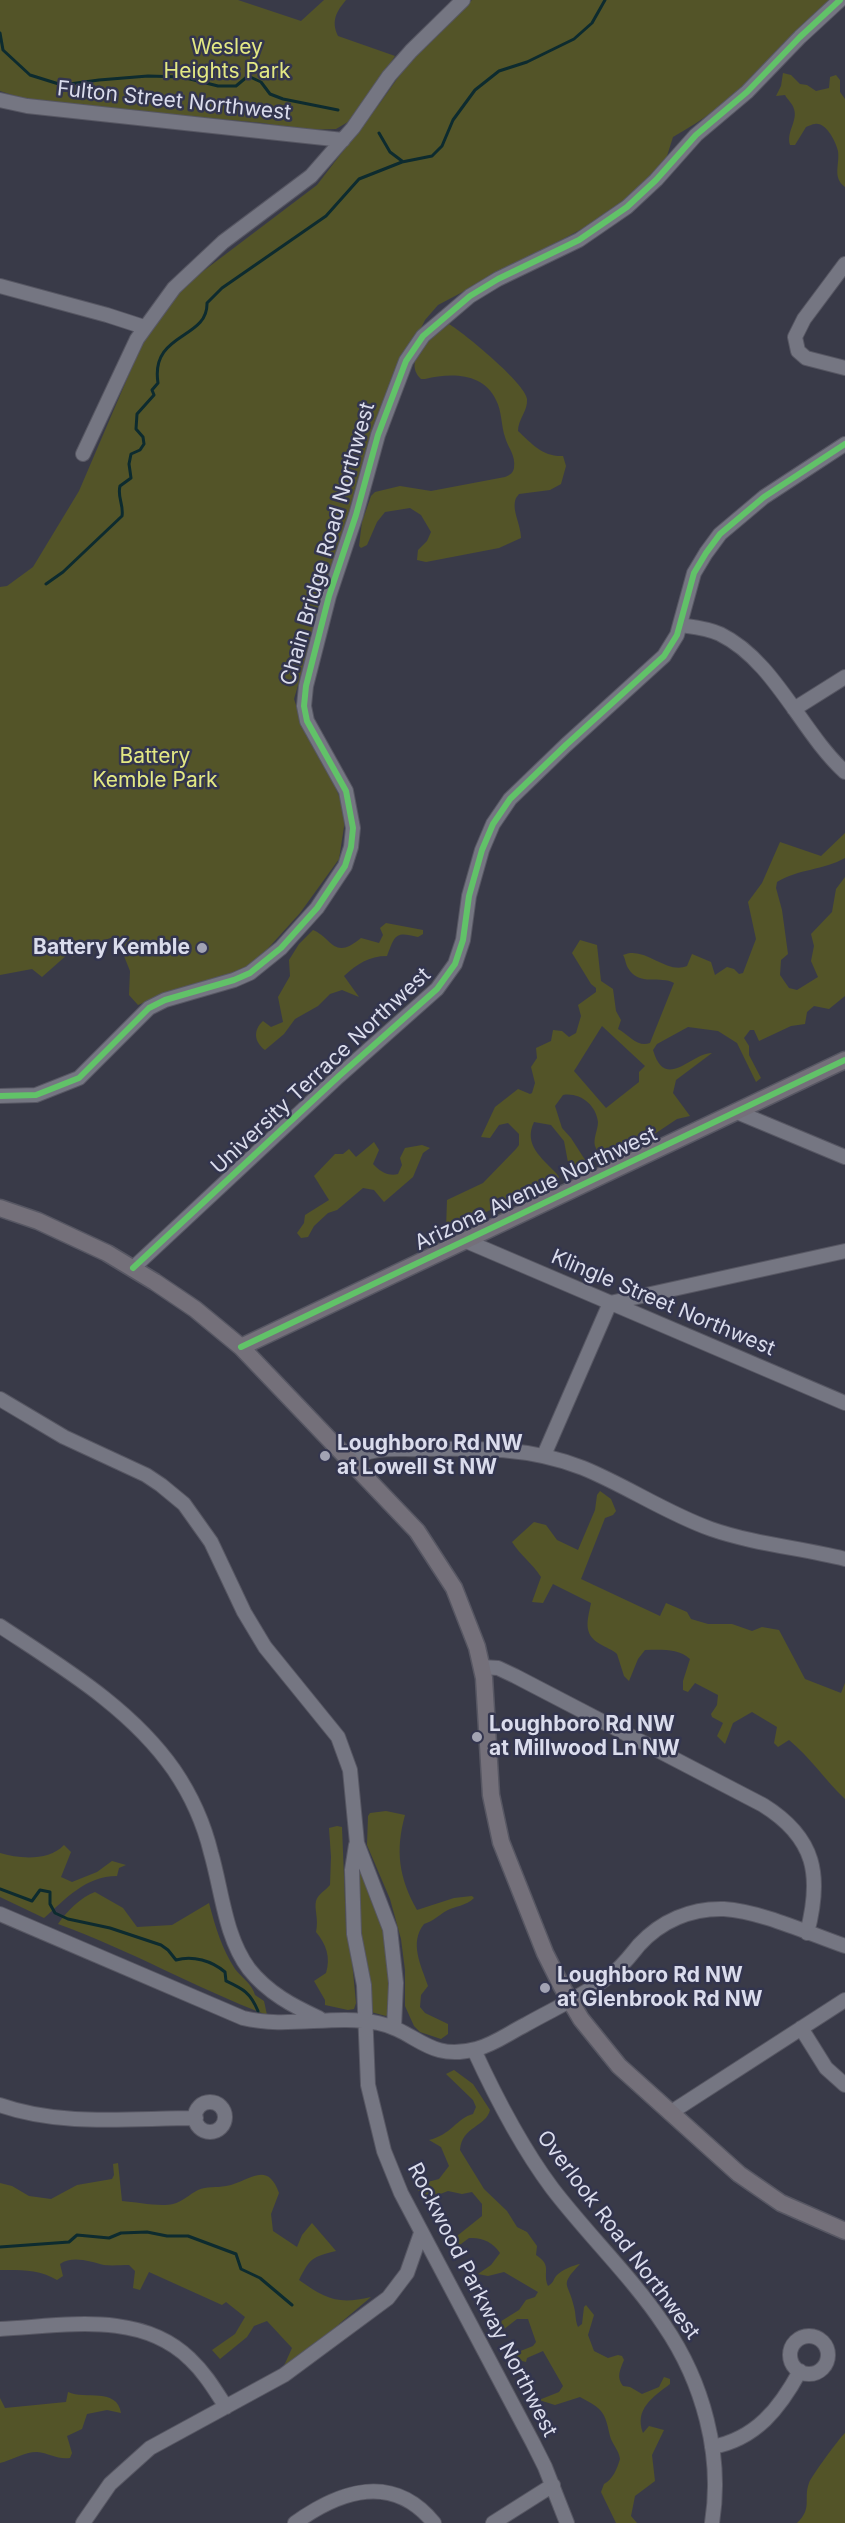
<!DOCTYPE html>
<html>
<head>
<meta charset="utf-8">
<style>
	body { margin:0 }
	canvas { display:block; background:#393a48 }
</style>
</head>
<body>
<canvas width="845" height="2523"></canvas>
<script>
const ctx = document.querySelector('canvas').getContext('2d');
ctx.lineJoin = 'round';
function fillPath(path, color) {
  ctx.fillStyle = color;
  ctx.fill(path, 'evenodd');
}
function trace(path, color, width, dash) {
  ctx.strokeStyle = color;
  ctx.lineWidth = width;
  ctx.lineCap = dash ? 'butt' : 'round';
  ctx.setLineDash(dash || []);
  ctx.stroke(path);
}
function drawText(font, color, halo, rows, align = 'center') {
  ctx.font = font + ' Inter,sans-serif';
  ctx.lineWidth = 5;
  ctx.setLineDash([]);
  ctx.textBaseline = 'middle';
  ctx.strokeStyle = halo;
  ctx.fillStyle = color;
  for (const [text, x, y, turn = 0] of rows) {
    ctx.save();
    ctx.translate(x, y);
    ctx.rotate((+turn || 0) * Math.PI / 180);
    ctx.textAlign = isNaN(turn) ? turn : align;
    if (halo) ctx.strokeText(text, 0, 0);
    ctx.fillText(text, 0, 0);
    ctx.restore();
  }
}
const green = new Path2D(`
	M0 0H238L301 21 324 0H346C336 12 331 21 338 36L395 56 353 119 336 129 302 130 263 123 35 102 0 91Z
	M472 0H832C780 52 738 101 673 137L666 159 630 197 595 222 438 305 425 320 376 420 363 474 335 556 294 699 304 730 328 768 346 814 339 859 300 913 253 965 240 969 241 972 158 997 138 1005 129 995 130 971 116 936 85 947 73 957 68 954 42 977 32 969 0 975V587L7 586 33 567 79 491 145 337 177 291 317 185 380 103 421 45Z
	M783 73 791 75 800 84 807 85 816 91 829 88 830 77 836 75 840 80V92L845 99V187C832 177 840 165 838 151 836 142 826 122 815 124 812 124 809 126 806 127L795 145H790C786 132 798 121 794 109 793 104 787 99 785 95L776 96 781 86Z
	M449 324C464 333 526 384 527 399 528 411 518 419 518 431 532 444 543 457 563 456L566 466 561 484 550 490 519 494 516 498C511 510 521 524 521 538L499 548 426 562 417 560 418 550 427 541 431 532 421 515 410 508 385 512 377 522 367 545 361 548 359 546 362 522 371 496 375 492 400 486 431 491 505 477C510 475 513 473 514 468 516 455 508 448 505 437 501 425 502 411 496 400 483 372 450 373 425 379H421C401 359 434 336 449 324Z
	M845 833V858C824 870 798 869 777 882L776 888 782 910 788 954 781 960 780 975 789 988 797 990 818 977 811 961 814 946 811 934 832 912 836 889 845 877V996L829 1009 814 1006 807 1012 805 1024 791 1026 759 1041 754 1030H750L744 1038 749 1046V1055L761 1078 756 1082 737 1043 718 1031 688 1027 657 1044 653 1050C665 1092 691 1053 712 1053L676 1080 673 1093 690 1116 677 1119 653 1135 603 1159C600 1155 597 1151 595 1146 593 1138 598 1130 598 1122 596 1104 579 1092 563 1095L555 1106 562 1128 571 1138 587 1163 570 1173 564 1141 551 1125 534 1122C523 1145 542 1158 556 1173L559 1177 557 1180 446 1230 447 1200 483 1183 516 1149 519 1145V1134L508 1123 499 1125 490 1138 481 1137 495 1107 518 1089 530 1094 532 1093 535 1083 531 1067 537 1058 536 1048 551 1041 553 1030 562 1031 569 1037 576 1033 581 1016 578 1005 596 992V988L591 984 572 953 580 940 597 945 601 981 613 989 616 1011 621 1020 618 1029C629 1035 638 1048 650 1043L674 983C661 975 639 987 628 968 625 963 626 960 623 955 645 945 666 975 687 966L692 954 711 962 715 975 727 967 734 969 739 974 743 973 756 939 748 902 762 883 780 842 821 856ZM602 1026 645 1066 639 1072V1082L606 1108 574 1071Z
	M386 923 423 930V934L418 937C395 931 395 935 387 956 369 956 357 964 344 976L359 997 342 990 330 994 318 1006 295 1019 284 1034 265 1050C254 1042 253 1030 263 1021L271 1027 283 1022 278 997 290 976 289 960 299 944 313 930C332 938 334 961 361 938L379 943 383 935 380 928Z
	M374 1142 379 1150 373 1164C379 1171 389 1177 398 1174L402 1165 400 1158 405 1148 422 1145 430 1148 423 1153 413 1177 384 1202 374 1190 363 1188 337 1210 328 1213 314 1226 308 1237 301 1238 297 1233 304 1223 305 1215 329 1200 314 1176 335 1154H343L349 1149 356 1157Z
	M600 1491 611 1499 616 1511 613 1515 605 1518 581 1579 660 1616 666 1603 687 1612 691 1619 708 1624H732L752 1631 762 1627 779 1630 805 1679 841 1693 845 1683V1799C825 1780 810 1757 789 1740L778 1747 774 1743 777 1727 752 1712 733 1723 725 1744 717 1736 723 1723 712 1717 711 1714 717 1705 718 1695 695 1683 688 1692 683 1690V1681L690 1659C678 1648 660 1650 645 1650L638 1659 629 1681 624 1676 617 1654C612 1649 606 1648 600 1644 582 1634 588 1619 591 1603L553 1584 543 1603 532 1602 541 1577C532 1563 521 1556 512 1542L534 1522 546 1525 557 1540 578 1550 595 1510 597 1495Z
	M386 1811 405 1815C395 1851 399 1878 417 1910L454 1898 472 1896 474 1898C466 1906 455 1906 446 1911 438 1916 433 1921 424 1924 409 1943 421 1965 428 1986L421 1995 420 2007 425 2013 448 2024V2034L441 2039 420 2032 414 2026 405 2006V1970L401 1939 390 1899 367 1845 368 1816 370 1813Z
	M337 1826 342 1827 346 1927 351 1951 356 2003 354 2009 348 2010 325 2005V2000L314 1981 326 1973C331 1957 326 1944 316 1932 319 1919 314 1909 316 1901 318 1894 326 1890 330 1885L331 1857 329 1828Z
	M64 1845 71 1852 61 1877 72 1882 97 1872 112 1861 126 1865 119 1868 117 1876C85 1876 66 1899 44 1918L0 1897V1853C20 1859 49 1861 64 1845Z
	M361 1865 383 1921 390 1956V2013L386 2016 371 2012 359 1936 356 1866Z
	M95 1892 123 1908 137 1927 172 1925 209 1903C215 1926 222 1949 235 1969 242 1978 252 1984 255 1995L264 2001 267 2015C196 1988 130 1950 58 1924 67 1911 81 1897 95 1892Z
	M454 2070 473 2084 490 2110C486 2127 462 2126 460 2150L484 2189 507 2211 517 2227 527 2232 537 2246 536 2255C553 2266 542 2272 548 2286 554 2283 553 2279 557 2275 562 2270 574 2265 580 2264 558 2287 569 2282 574 2307 576 2314 575 2320 578 2327L582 2324 584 2307 586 2305 594 2315 588 2335 594 2351 608 2358 618 2355 622 2356 624 2360C620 2370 616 2377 623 2386L630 2387 642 2394 659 2387 664 2377 670 2379V2384C653 2397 634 2409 643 2433L649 2426 664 2430 652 2455 655 2481 635 2496 631 2516 637 2523H616L601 2492 604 2484C613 2479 617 2469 620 2459 619 2450 612 2444 610 2436 605 2412 603 2409 580 2397L555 2405 539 2400 559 2392 563 2386 543 2351 527 2358 526 2362 511 2358 513 2354 533 2346 536 2342 528 2319H517L499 2333 494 2330 495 2325 519 2310 526 2300 535 2297 538 2292 504 2272 488 2276 478 2274 491 2265 500 2253C493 2242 482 2237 469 2238L453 2250H449L457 2236 482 2216V2204L472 2192 462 2194 448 2191 427 2199 418 2190 420 2184 439 2179 449 2166 441 2147 429 2140C451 2135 457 2118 473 2114L476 2107 473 2100 446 2074Z
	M118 2163 122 2201C136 2202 160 2207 173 2204 182 2202 190 2194 198 2190 207 2186 216 2188 226 2186 249 2182 267 2159 279 2193L271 2214 273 2231 297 2247 302 2235 312 2223 336 2251C312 2257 310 2258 299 2280 326 2299 338 2305 371 2297L339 2324H342L283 2368 292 2348 267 2321 254 2326 247 2337 220 2359 212 2350 235 2334 245 2317 226 2302 222 2305 149 2272 140 2290 133 2288 135 2271 129 2265C121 2265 112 2266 104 2265 91 2262 73 2255 60 2264L63 2276 57 2280C39 2269 20 2270 0 2270V2183L12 2186 29 2196 51 2199 77 2185 112 2179 114 2175 113 2164Z
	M68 2392C85 2400 117 2387 121 2413L107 2410 87 2414 82 2429 67 2436 72 2453 70 2458C58 2460 49 2453 37 2452 24 2452 12 2460 0 2463V2398L5 2408 66 2402Z
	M845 2433V2523H797C813 2508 803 2499 809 2483 811 2477 840 2437 845 2433Z`);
const stream = new Path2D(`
	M0 33 3 50 30 75 62 85 99 80 148 76 182 77 218 86H236L248 76 261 82 270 94 283 99 338 110
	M379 133 390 152 402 161
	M46 584 63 572 122 516C124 505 117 497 120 486L131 478 129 464 131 454 140 450 144 444 143 437 136 429 137 414 154 395 152 390 158 383C150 332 208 340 207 303L222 288 326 216 359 179 402 162 432 156 442 146 453 120 475 90 499 71 527 62 574 39 592 23 605 0
	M0 1889 32 1901 40 1890 50 1892V1904L55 1913 68 1919 110 1928 161 1945 168 1950 176 1960C193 1955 212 1961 225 1972L226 1981C243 1989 250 1992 258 2011
	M0 2247 69 2242 77 2235 109 2238 121 2233 147 2232 167 2236H188L236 2254 241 2269 260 2278 292 2305`);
const minor = new Path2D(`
	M0 100 27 106 343 140
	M845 264 804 319 795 337 798 351 806 358 845 368
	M0 286 107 315 144 327
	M83 454 137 339 174 288 223 242 311 176 353 128 389 76 411 51 463 0
	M680 625C694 627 707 628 720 634 775 661 801 732 845 772
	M794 709 845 677
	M0 1096 36 1095 79 1078 149 1008 165 1000 234 980 250 973 281 948 317 908 345 866 351 847 353 828 346 791 307 721 304 706 306 686 329 596 356 515 378 435 406 361 423 336 470 296 498 279 579 240 627 207 656 180 696 135 747 92 800 37 840 0
	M737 1112 845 1157
	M466 1241 845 1403
	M133 1268 339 1076 437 989 455 964 463 940 469 896 482 850 493 824 510 799 566 745 664 656 677 635 694 573 706 553 720 534 764 497 845 444
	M0 1399 64 1437 146 1475 161 1485 184 1504 211 1542 244 1612 265 1647 338 1737 350 1770 357 1843 390 1929 396 1983 394 2028
	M544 1455 610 1303 845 1251
	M351 1461C370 1445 398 1450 421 1449 478 1448 530 1447 583 1468 627 1486 666 1513 711 1529 754 1544 801 1548 845 1559
	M0 1626C62 1667 131 1708 174 1770 191 1795 204 1824 211 1853 222 1891 225 1937 249 1969 268 1993 293 2006 319 2018
	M482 1667 498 1668 515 1676 763 1805C816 1838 822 1876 807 1933
	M356 1845 352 1870 354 1934 364 1985 368 2085 384 2151 401 2193 533 2443 545 2467 567 2523
	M0 1914 243 2018C287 2029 334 2014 378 2023 417 2031 428 2062 476 2049 493 2045 509 2033 525 2025 553 2009 585 1995 611 1975 622 1967 630 1956 639 1945 661 1921 691 1908 724 1909 760 1911 810 1934 845 1946
	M801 2028 826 2068 845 2085
	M474 2050C496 2098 520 2145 552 2188 587 2234 632 2277 664 2325 703 2382 723 2455 712 2523
	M195 2117a15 15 0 1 1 30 0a15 15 0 1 1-30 0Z
	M0 2105C62 2127 131 2118 196 2118
	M670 2113 845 2000
	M0 2329C64 2326 140 2310 190 2359 205 2373 215 2390 226 2407
	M790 2355a19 19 0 1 1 38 0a19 19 0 1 1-38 0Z
	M712 2447C756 2439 780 2408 800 2371
	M83 2523 110 2484 150 2448 284 2375 388 2298 407 2273 421 2233
	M295 2523C341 2490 393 2473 434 2523
	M493 2523 553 2485`);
const major = new Path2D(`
	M0 1208 38 1221 107 1253 155 1282 195 1309 241 1347 417 1531 454 1588 477 1647 484 1678 491 1795 501 1842 545 1953 562 1987 581 2019 619 2066 739 2174 781 2203 845 2231
	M241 1347 845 1060`);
const cycleway = new Path2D(`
	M0 1096 36 1095 79 1078 149 1008 165 1000 234 980 250 973 281 948 317 908 345 866 351 847 353 828 346 791 307 721 304 706 306 686 329 596 356 515 378 435 406 361 423 336 470 296 498 279 579 240 627 207 656 180 696 135 747 92 800 37 840 0
	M133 1268 339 1076 437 989 455 964 463 940 469 896 482 850 493 824 510 799 566 745 664 656 677 635 694 573 706 553 720 534 764 497 845 444
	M241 1347 845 1060`);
const markers = [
	[202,948,6,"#a2a3b3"],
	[325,1456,6,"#a2a3b3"],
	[477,1737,6,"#a2a3b3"],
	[545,1988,6,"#a2a3b3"]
];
const parkNames = [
	["Wesley",227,48],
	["Heights Park",227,72],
	["Battery",155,757],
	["Kemble Park",155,781]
];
const streetNames = [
	["Fulton Street Northwest",174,101,6],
	["Chain Bridge Road Northwest",328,544,-74],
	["University Terrace Northwest",321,1071,-43],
	["Arizona Avenue Northwest",536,1189,-25],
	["Klingle Street Northwest",663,1303,23],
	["Overlook Road Northwest",618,2235,53],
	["Rockwood Parkway Northwest",482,2300,63]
];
const poiNames = [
	["Battery Kemble",190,948,"right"],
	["Loughboro Rd NW",337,1444],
	["at Lowell St NW",337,1468],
	["Loughboro Rd NW",489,1725],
	["at Millwood Ln NW",489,1749],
	["Loughboro Rd NW",557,1976],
	["at Glenbrook Rd NW",557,2000]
];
fillPath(green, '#535428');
trace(stream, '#0d2b2f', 3);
trace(minor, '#575763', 16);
trace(major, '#575763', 19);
trace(minor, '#757682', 14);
trace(major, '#74707a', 16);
trace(cycleway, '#61c268', 6);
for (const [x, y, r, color] of markers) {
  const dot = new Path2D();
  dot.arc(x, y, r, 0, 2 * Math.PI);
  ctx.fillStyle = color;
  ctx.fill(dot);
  trace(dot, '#33354e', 2);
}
drawText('21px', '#e3e883', '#33354e', parkNames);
drawText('21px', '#dadcec', '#33354e', streetNames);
drawText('bold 21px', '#dadcec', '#33354e', poiNames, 'left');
</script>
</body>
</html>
